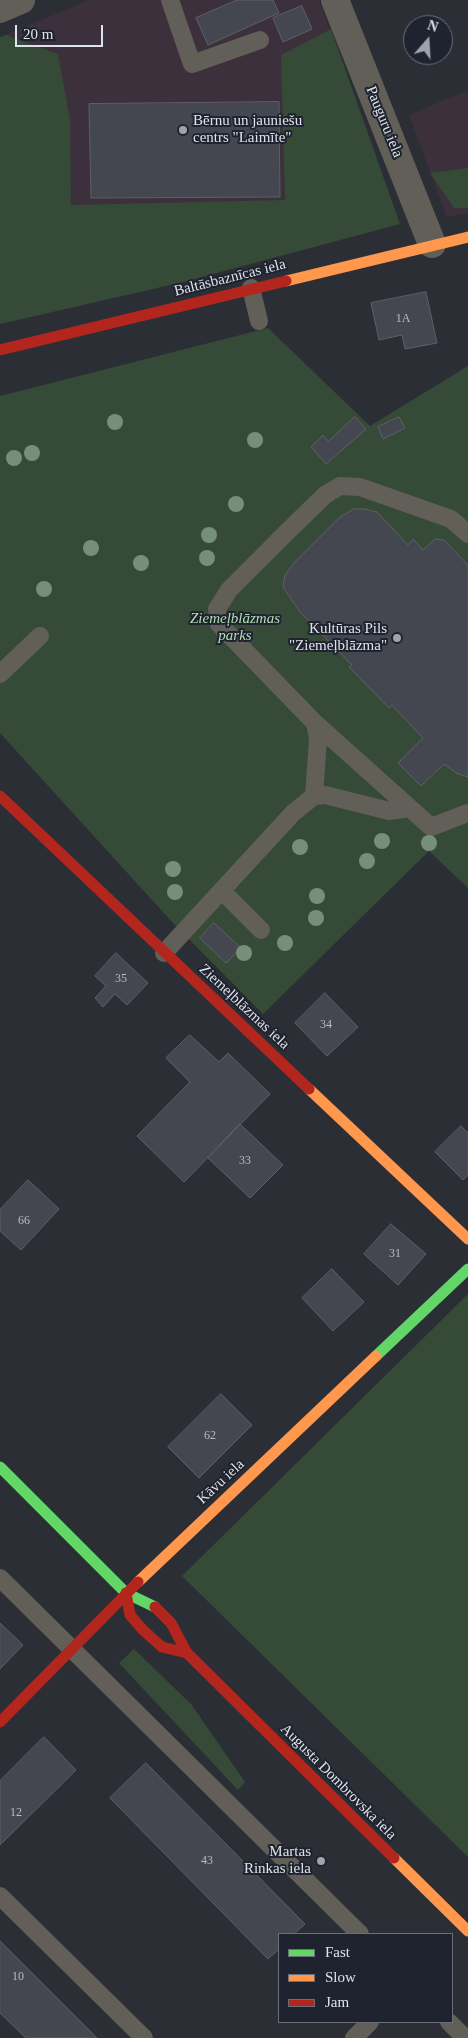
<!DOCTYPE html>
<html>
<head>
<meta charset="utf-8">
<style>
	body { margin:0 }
	#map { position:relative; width:468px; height:2038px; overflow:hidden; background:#2c2e35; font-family:Georgia,serif }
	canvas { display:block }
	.legend { position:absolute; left:278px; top:1933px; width:175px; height:90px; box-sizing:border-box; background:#1e232f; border:1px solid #6b6f7a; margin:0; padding:6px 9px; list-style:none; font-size:15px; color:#dee2ea }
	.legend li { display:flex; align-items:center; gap:10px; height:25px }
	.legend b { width:25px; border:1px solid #6b6f7a }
	.north { position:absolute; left:403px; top:15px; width:50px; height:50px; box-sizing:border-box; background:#1e232f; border:1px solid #6b6f7a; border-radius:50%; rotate:19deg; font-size:14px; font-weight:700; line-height:20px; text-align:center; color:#dee2ea }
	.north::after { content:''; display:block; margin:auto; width:18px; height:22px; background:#a0a3ab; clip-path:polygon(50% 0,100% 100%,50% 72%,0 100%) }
	.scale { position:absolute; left:15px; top:25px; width:88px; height:22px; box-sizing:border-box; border:2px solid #dee2ea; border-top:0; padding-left:6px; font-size:15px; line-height:18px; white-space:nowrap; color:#dee2ea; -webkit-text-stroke:4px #1e232f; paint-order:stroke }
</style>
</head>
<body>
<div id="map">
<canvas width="468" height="2038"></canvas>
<ul class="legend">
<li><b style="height:6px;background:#63d668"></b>Fast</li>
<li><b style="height:6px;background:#ff974d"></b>Slow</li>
<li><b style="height:6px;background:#b3261e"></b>Jam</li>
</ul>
<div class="north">N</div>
<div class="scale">20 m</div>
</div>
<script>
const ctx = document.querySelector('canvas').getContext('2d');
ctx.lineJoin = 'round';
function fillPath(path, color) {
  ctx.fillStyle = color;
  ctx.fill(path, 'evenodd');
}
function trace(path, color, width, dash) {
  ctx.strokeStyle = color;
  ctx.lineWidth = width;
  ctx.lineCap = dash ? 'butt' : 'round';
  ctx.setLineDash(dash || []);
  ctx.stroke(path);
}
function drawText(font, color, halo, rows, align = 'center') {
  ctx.font = font + ' Georgia,serif';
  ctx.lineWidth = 4;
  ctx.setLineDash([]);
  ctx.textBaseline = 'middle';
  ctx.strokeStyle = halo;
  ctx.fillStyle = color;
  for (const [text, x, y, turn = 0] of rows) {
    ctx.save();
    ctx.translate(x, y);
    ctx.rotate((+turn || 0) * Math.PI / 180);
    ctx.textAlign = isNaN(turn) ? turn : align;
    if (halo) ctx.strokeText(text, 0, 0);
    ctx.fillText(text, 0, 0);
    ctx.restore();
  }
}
const education = new Path2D(`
	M90 0H319L400 224 183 282 0 324V37Z
	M468 90V213L447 217 409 115Z`);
const green = new Path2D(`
	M331 29 400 224 183 282 0 324V37L6 35 58 54 70 120 71 205 285 200 281 55Z
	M468 168V208H454L430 173Z
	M268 328 370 426 468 366V888L429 851 263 1014 172 922 0 733V396Z
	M468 1294V1857L182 1576Z
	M134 1649 191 1704 245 1782 238 1790 119 1663Z`);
const building = new Path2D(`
	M237 0H273L279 13 208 45 196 18Z
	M302 6 312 29 283 42 273 18Z
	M279 102 280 197 91 198 89 104Z
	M426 292 437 343 405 349 402 335 379 340 371 303Z
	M355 417 366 429 326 464 311 447 323 435 328 441Z
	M399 417 405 428 383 439 378 427Z
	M354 509H365L377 512 408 545 413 539 423 550 435 539 444 540 468 565V777L456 773 444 764 421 786 398 763 423 738 392 705 389 708 349 667 352 665 300 612 283 587 285 575 294 563 339 518Z
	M214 923 241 948 226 963 200 938Z
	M116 953 148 983 127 1005 115 994 103 1007 95 998 106 986 95 976Z
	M325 993 358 1027 327 1056 295 1023Z
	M190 1035 219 1062 228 1053 270 1094 184 1182 137 1136 190 1082 166 1058Z
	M240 1124 283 1165 250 1198 208 1158Z
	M461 1126 468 1133V1175L463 1180 435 1152Z
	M28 1180 59 1209 21 1250 0 1231V1210Z
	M391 1224 426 1254 398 1285 364 1254Z
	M332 1269 364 1302 333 1331 302 1298Z
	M221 1394 252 1425 199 1478 168 1447Z
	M0 1623 23 1645 0 1669Z
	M44 1737 76 1770 0 1845V1781Z
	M146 1763 305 1924 294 1934H279V1949L268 1959 110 1798Z
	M0 1941 97 2038H26L0 2013Z`);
const lane = new Path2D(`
	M170 0 192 64 260 40
	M251 288 259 321
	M468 534 451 519 360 487 340 486 325 495 285 534 229 590 217 609 219 624 281 688 315 723 431 827 468 813
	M0 674 40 636
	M314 796 318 738 315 723
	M222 891 261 930
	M164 953 293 813 314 796 325 795 389 811 410 808
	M0 1578 360 1934
	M0 1896 144 2038
	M449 2022 465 2038
	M354 2038 370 2022`);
const street = new Path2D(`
	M335 0 432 244
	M0 9 21 0`);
const fast = new Path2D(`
	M376 1356 468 1269
	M0 1467 126 1593 155 1607`);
const slow = new Path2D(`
	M286 281 468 237
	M309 1089 468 1239
	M138 1582 376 1356
	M394 1858 468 1931`);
const jam = new Path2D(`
	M0 350 286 281
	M0 796 309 1089
	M126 1593 130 1615 143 1630 162 1647 187 1653
	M155 1607 171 1623 187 1653 394 1858
	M0 1722 138 1582`);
const trees = [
	[115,422],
	[255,440],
	[32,453],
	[14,458],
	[236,504],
	[209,535],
	[91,548],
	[207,558],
	[141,563],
	[44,589],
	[382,841],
	[429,843],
	[300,847],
	[367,861],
	[173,869],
	[175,892],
	[317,896],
	[316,918],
	[285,943],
	[244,953]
];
const markers = [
	[183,130,5,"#a0a3ab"],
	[397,638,5,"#a0a3ab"],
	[321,1861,5,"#a0a3ab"]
];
const numberNames = [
	["1A",403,319],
	["35",121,979],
	["34",326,1025],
	["33",245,1161],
	["66",24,1221],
	["31",395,1254],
	["62",210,1436],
	["12",16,1813],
	["43",207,1861],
	["10",18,1977]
];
const poiNames = [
	["Bērnu un jauniešu",193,121,"left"],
	["centrs \"Laimīte\"",193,138,"left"],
	["Kultūras Pils",387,629],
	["\"Ziemeļblāzma\"",387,646],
	["Martas",311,1852],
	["Rinkas iela",311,1869]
];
const streetNames = [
	["Pauguru iela",384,122,68],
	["Baltāsbaznīcas iela",230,278,-14],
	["Ziemeļblāzmas iela",244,1007,43],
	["Kāvu iela",221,1482,-43],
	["Augusta Dombrovska iela",338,1782,45]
];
const parkNames = [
	["Ziemeļblāzmas",235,619],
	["parks",235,636]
];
fillPath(education, '#3b303c');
fillPath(green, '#364a38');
fillPath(building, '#444750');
trace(building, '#5e6065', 1);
trace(lane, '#625f58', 18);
trace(street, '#625f58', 28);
trace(fast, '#63d668', 11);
trace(slow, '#ff974d', 11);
trace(jam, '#b3261e', 11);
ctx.fillStyle = '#768f7a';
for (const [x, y] of trees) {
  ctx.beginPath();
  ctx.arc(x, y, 8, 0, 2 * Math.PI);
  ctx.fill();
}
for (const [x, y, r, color] of markers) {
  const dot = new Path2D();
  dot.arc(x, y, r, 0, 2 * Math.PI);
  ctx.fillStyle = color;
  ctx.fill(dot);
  trace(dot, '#1e232f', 2);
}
drawText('12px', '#b8bbc4', null, numberNames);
drawText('15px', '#dee2ea', '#1e232f', poiNames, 'right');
drawText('15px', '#dee2ea', '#1e232f', streetNames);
drawText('italic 15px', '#b2deb2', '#1e232f', parkNames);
</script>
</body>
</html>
